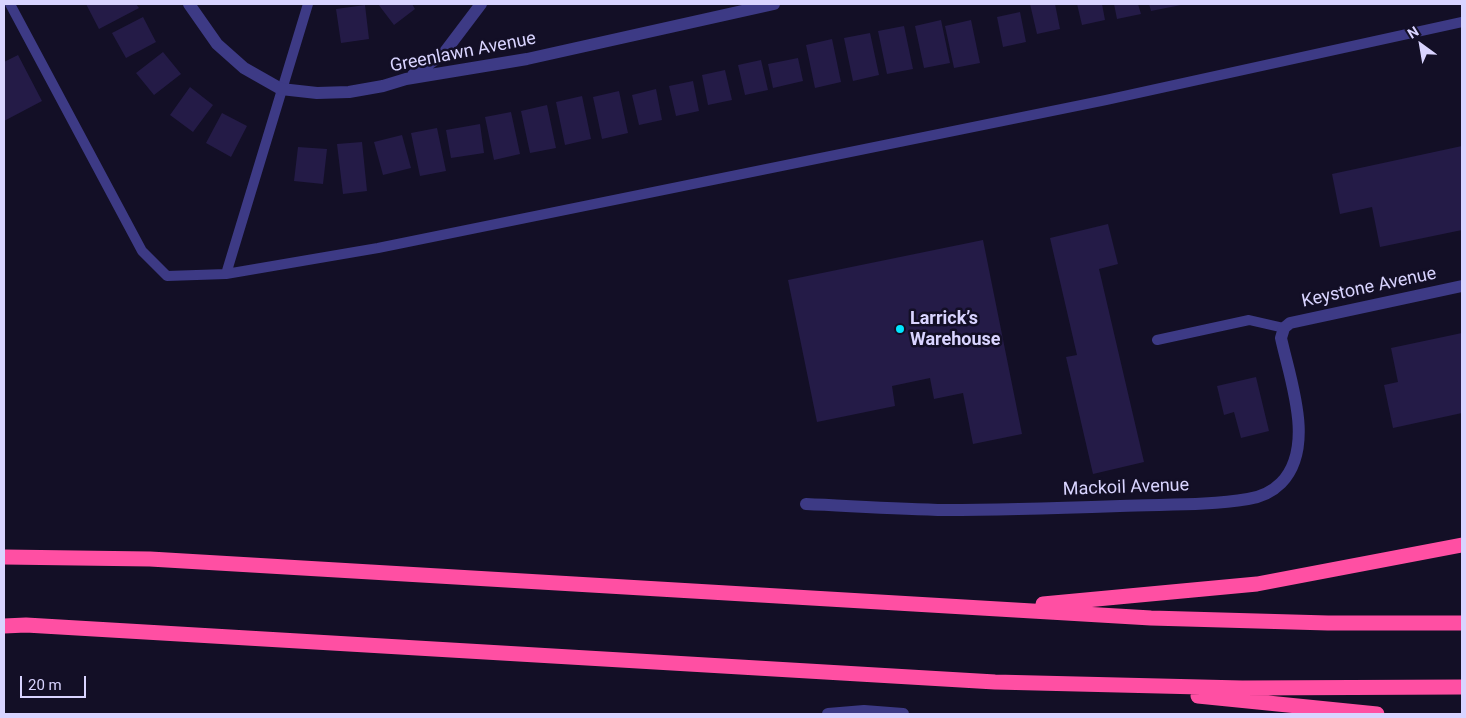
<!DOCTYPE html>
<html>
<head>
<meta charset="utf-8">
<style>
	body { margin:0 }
	#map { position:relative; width:1466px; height:718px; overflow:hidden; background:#130f26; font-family:Roboto,sans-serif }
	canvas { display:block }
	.frame { position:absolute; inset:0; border:5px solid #d9d4ff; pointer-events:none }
	.north { position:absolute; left:1396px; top:20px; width:50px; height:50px; -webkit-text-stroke:4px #130f26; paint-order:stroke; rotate:328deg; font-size:14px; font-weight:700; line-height:20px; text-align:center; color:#d9d4ff }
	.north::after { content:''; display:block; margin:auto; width:18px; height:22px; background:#d9d4ff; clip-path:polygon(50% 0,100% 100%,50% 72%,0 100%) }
	.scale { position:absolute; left:20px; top:676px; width:66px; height:22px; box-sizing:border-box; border:2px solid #d9d4ff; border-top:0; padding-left:6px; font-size:15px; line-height:18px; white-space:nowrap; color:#d9d4ff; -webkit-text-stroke:4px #130f26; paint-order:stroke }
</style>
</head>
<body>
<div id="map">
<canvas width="1466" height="718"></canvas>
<div class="frame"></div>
<div class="north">N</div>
<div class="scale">20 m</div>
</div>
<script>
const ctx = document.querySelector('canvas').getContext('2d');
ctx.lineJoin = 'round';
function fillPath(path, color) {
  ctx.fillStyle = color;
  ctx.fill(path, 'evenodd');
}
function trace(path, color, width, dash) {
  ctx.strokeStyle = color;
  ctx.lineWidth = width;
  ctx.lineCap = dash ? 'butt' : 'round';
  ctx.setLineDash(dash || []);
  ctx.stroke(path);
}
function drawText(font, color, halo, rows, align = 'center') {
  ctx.font = font + ' Roboto,sans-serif';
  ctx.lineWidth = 5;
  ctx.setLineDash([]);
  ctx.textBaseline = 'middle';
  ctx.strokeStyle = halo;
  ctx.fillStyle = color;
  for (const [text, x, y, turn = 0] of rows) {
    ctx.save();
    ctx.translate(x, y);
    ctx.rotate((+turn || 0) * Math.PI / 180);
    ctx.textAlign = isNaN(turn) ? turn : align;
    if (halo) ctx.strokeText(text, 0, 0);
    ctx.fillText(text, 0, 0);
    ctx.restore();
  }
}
const building = new Path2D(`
	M86 4H136L139 8 99 29Z
	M378 4H412L415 9 394 25Z
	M1030 4H1055L1060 29 1037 34Z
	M1077 4H1102L1105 20 1082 25Z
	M1114 4H1138L1141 14 1117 19Z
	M1149 4H1181V5L1151 11Z
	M365 5 369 39 341 43 336 9Z
	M1020 12 1026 42 1003 47 997 17Z
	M143 17 156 42 126 58 112 33Z
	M941 20 950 63 924 68 915 26Z
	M971 20 980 63 954 68 945 26Z
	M904 26 913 69 887 74 878 31Z
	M870 33 879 75 853 81 844 38Z
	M832 39 841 82 815 88 806 45Z
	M163 52 181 74 154 95 136 73Z
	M18 55 42 101 4 121V62Z
	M798 58 803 81 773 88 768 64Z
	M761 60 768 90 745 95 738 65Z
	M725 70 732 100 708 105 702 75Z
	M693 81 699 111 676 116 669 86Z
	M190 87 213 105 193 132 170 115Z
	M656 89 662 120 639 125 632 95Z
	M619 91 628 133 602 139 593 97Z
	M582 96 591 139 565 145 556 102Z
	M547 105 556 148 530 153 521 111Z
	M511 112 520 154 494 160 485 117Z
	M222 113 247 126 231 157 206 143Z
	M480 124 484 153 451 158 446 130Z
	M437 128 446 171 420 176 411 133Z
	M402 135 411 168 383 175 374 142Z
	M362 142 367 191 343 194 337 144Z
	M1462 146V230L1380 247 1372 207 1340 214 1332 174Z
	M298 147 327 149 323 184 294 181Z
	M1108 224 1118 264 1099 269 1144 462 1093 474 1066 357 1077 355 1050 238Z
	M983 240 1022 434 973 444 963 393 934 399 930 378 892 386 895 406 817 422 788 280Z
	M1462 333V413L1393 428 1384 385 1398 382 1391 348Z
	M1256 377 1269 431 1241 438 1234 412 1224 415 1217 386Z`);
const service = new Path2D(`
	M10 4 142 251 167 276 226 274 308 4
	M226 274 378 248 1106 100 1462 22
	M1157 340 1249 320 1284 328`);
const minor = new Path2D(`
	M189 4 217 44 244 68 281 89 317 93 349 92 383 86 406 79 527 59 774 4
	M413 75 444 53 481 4
	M806 504C852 506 899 509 946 510 1004 510 1062 508 1120 506 1162 504 1206 506 1248 499 1261 497 1272 492 1281 483 1316 447 1290 380 1281 338L1284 328 1290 323 1462 286
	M828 714 864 711 903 714`);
const motorway = new Path2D(`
	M4 557 150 559 1151 618 1328 623H1462
	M1043 604 1257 584 1462 545
	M4 626 26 625 995 682 1242 688 1462 687
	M1198 696 1377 714`);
const markers = [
	[900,329,5,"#00e5ff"]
];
const streetNames = [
	["Greenlawn Avenue",463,53,-11],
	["Keystone Avenue",1369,288,-12],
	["Mackoil Avenue",1126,488,-2]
];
const poiNames = [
	["Larrick’s",910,319],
	["Warehouse",910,340]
];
fillPath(building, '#241b47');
trace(service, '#3d3a85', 10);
trace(minor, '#3d3a85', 12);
trace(motorway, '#ff4fa3', 15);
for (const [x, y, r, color] of markers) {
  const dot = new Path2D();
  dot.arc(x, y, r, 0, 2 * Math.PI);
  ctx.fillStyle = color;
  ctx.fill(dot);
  trace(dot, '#130f26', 2);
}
drawText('18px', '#d9d4ff', '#130f26', streetNames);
drawText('bold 18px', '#d9d4ff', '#130f26', poiNames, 'left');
</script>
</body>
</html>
